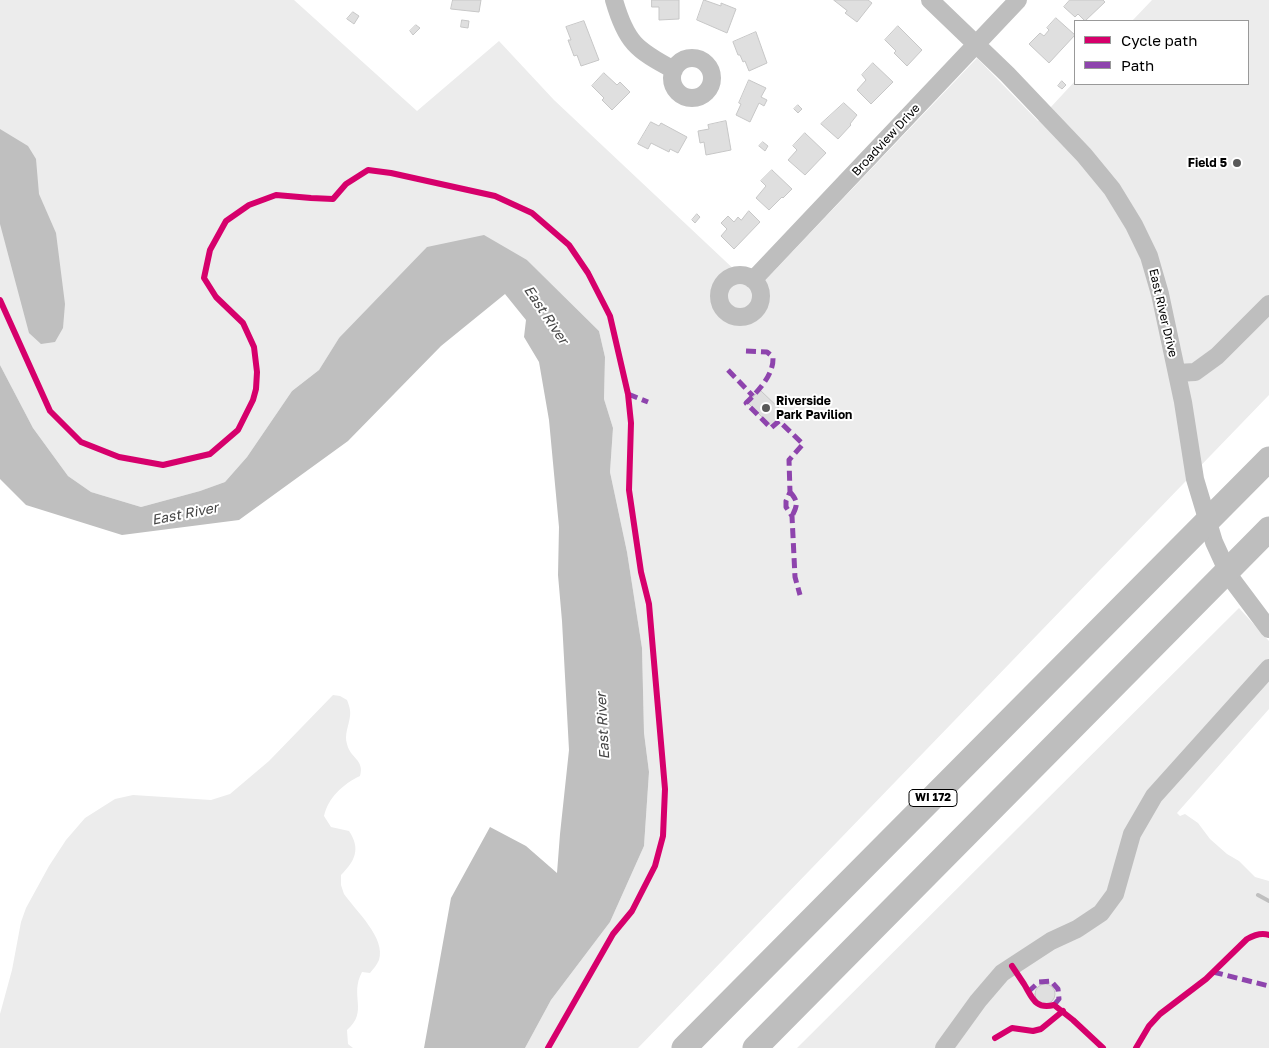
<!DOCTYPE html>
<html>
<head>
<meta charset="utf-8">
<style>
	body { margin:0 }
	#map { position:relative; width:1269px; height:1048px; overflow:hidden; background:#fff; font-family:"Golos Text",sans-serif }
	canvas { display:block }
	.legend { position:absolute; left:1074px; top:20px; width:175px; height:65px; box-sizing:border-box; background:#fff; border:1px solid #999; margin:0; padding:6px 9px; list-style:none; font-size:15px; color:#000 }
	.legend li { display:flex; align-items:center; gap:10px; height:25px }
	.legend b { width:25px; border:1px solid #999 }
</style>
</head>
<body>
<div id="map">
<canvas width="1269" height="1048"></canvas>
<ul class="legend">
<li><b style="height:6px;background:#d6006c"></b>Cycle path</li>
<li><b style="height:6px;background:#8e44ad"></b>Path</li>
</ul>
</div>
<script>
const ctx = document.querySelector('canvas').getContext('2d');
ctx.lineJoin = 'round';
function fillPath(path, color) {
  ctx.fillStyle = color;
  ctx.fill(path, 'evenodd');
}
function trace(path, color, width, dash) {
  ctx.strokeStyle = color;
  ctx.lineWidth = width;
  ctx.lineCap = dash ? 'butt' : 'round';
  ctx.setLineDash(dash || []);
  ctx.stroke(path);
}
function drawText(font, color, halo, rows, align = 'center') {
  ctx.font = font + ' "Golos Text",sans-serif';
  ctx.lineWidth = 4;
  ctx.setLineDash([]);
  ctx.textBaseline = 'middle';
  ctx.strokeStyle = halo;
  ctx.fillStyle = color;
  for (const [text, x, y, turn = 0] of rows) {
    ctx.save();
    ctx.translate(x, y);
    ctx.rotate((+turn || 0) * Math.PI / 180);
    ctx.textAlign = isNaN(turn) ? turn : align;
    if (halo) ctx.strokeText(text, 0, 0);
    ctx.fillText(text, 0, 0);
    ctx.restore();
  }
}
const green = new Path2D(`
	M0 0H294L417 111 499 41 554 100 756 290 977 58 1038 121 1075 81V84H1248V21H1132L1152 0H1269V395L638 1048H525L551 1000 610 922 644 846 649 772 644 733 642 648 627 552 610 472 613 428 604 399 605 357 599 331 527 260 339 338 319 370 292 391 247 457 225 482 200 491 141 507 91 492 68 476 33 428 0 365Z
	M1239 608 1269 641V709L1177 813 1180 816 1185 814 1198 823 1210 839 1227 854 1239 861 1255 877 1269 881V1048H797Z
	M333 695 340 696 347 700C349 705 351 711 350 716 349 725 344 735 347 744 350 758 365 760 360 776 343 784 328 798 324 816L331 827 349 831C361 849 355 861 341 875V885L344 894C356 911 386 938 379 960 377 965 373 969 370 973L362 972C349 996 369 1011 347 1030L348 1044 353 1048H0V1014L12 970 21 922 26 908 49 866 66 840 85 818 115 799 133 795 211 800 230 794 269 761Z`);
const water = new Path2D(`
	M0 129 28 146 36 159 39 194 56 233 65 304 63 328 55 342 41 344 29 333 0 224Z
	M484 235 527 260 599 331 605 357 604 399 613 428 610 472 627 552 642 648 644 733 649 772 644 846 610 922 551 1000 525 1048H424L451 898 490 827 526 846 557 873 560 834 569 750 562 621 558 575 559 527 549 420 539 362 524 337 526 320 505 294 441 346 348 441 239 520 122 535 26 505 0 479V365L33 428 68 476 91 492 141 507 200 491 225 482 247 457 292 391 319 370 339 338 427 247Z`);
const stream = new Path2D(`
	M1258 895 1269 901`);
const building = new Path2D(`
	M453 0H481L479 12 451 9Z
	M652 0H679V19L659 20V7H652Z
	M704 0 721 6V3L736 9 727 33 697 20Z
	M834 0H868L872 3 857 22 845 13 847 11Z
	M1070 0H1103L1105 2 1085 21 1078 14 1075 17 1064 7Z
	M353 12 359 16 354 24 347 19Z
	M1056 18 1075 35 1049 63 1029 44 1040 33 1044 36 1049 30 1047 28Z
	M462 20 469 21 468 28 461 27Z
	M584 21 599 60 581 66 577 55 574 56 568 40H571L566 27Z
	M416 25 420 28 413 35 410 31Z
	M898 26 922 50 907 66 894 53 896 51 885 40Z
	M756 32 767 63 749 71 745 61 743 62 740 55H738L733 42Z
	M873 63 893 82 871 104 857 90 866 80 862 75Z
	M604 73 617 85 620 82 630 92 612 110 602 100 604 98 592 86Z
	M749 80 766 88 761 97 767 100 764 106 759 103 750 122 736 115 741 104 739 103Z
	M1062 81 1066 85 1062 89 1058 86Z
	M844 103 857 115 850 124 851 125 838 139 821 124Z
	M798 105 802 109 798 113 794 109Z
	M726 121 731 150 706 155 704 142 700 143 698 131 709 129 708 125Z
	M651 122 659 126 661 123 687 137 678 153 670 149 669 152 651 143 648 149 638 144Z
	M805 133 826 153 805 175 788 160 797 150 793 146Z
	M763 142 768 146 765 151 759 146Z
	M772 170 792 189 783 198 782 197 769 210 756 198 766 186 761 181Z
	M749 211 760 222 734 249 721 236 727 229 721 223 728 216 734 222 738 217 741 220Z
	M697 214 700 217 695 223 692 220Z
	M760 390 784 413 771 426 748 403Z
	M1035 994a10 10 0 1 1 20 0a10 10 0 1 1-20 0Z`);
const minor = new Path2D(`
	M614 0C626 42 636 50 674 70
	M930 0 1007 74 1084 155 1112 189 1134 225 1149 256 1160 294 1183 402 1195 479 1214 542 1230 577 1269 629
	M672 78a20 20 0 1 1 40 0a20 20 0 1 1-40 0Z
	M719 296a21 21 0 1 1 42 0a21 21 0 1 1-42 0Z
	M753 280 1018 0
	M1177 373 1195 372 1217 356 1269 304
	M944 1048 978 1001 1002 973 1051 941 1077 929 1101 913 1115 894 1132 834 1154 796 1269 668`);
const highway = new Path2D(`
	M684 1048 1269 459
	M755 1048 1269 529`);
const quiet = new Path2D(`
	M746 351 767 352 773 357C774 375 758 391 746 403L771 428 779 421 803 444 789 460 790 492 786 501V507L792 516 795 577 800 595
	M728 370 753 396
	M628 394 648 402
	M790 492C798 501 798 505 792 516
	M1213 972 1269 986
	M1028 992 1039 982 1051 981 1058 989 1059 999 1054 1005`);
const cycleway = new Path2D(`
	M0 300 50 411 81 442 119 457 163 465 210 454 238 430 253 400 256 389 257 372 254 347 243 323 216 297 204 278 210 250 226 221 249 205 276 195 311 198 333 199 346 184 368 170 391 173 495 196 532 213 569 245 588 273 610 316 628 394 631 423 629 490 641 572 649 604 665 789 663 836 655 866 632 911 613 934 548 1048
	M1012 966C1016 972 1020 978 1024 984 1032 997 1035 1010 1054 1005L1073 1020 1103 1048
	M995 1038 1012 1028 1033 1031 1041 1029 1063 1011
	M1136 1048 1149 1026 1160 1014 1206 979 1247 939C1254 935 1261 932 1269 935`);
const markers = [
	[1237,163,5,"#595959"],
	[766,408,5,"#595959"]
];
const shields = [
	[933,798,48]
];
const shieldNames = [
	["WI 172",933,798]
];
const streetNames = [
	["Broadview Drive",886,140,-47],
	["East River Drive",1163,313,77]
];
const poiNames = [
	["Field 5",1227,163],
	["Riverside",776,401,"left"],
	["Park Pavilion",776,415,"left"]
];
const waterNames = [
	["East River",546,315,56],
	["East River",185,514,-11],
	["East River",603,726,-93]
];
fillPath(green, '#ececec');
fillPath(water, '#bfbfbf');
trace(stream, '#bfbfbf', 4);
fillPath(building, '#dfdfdf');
trace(building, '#c7c7c7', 1);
trace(minor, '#bebebe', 18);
trace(highway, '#bebebe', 25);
trace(quiet, '#8e44ad', 5, [10, 5]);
trace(cycleway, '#d6006c', 6);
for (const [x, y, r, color] of markers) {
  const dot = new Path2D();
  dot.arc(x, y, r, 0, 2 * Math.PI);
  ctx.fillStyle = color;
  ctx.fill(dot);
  trace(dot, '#fff', 2);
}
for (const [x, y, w] of shields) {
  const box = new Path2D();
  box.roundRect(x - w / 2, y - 8.5, w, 17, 4);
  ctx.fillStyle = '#fff';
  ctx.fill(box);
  trace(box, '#000', 1);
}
drawText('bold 11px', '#000', null, shieldNames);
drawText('12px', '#000', '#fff', streetNames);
drawText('bold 12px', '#000', '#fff', poiNames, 'right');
drawText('italic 14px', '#444', '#fff', waterNames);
</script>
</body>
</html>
